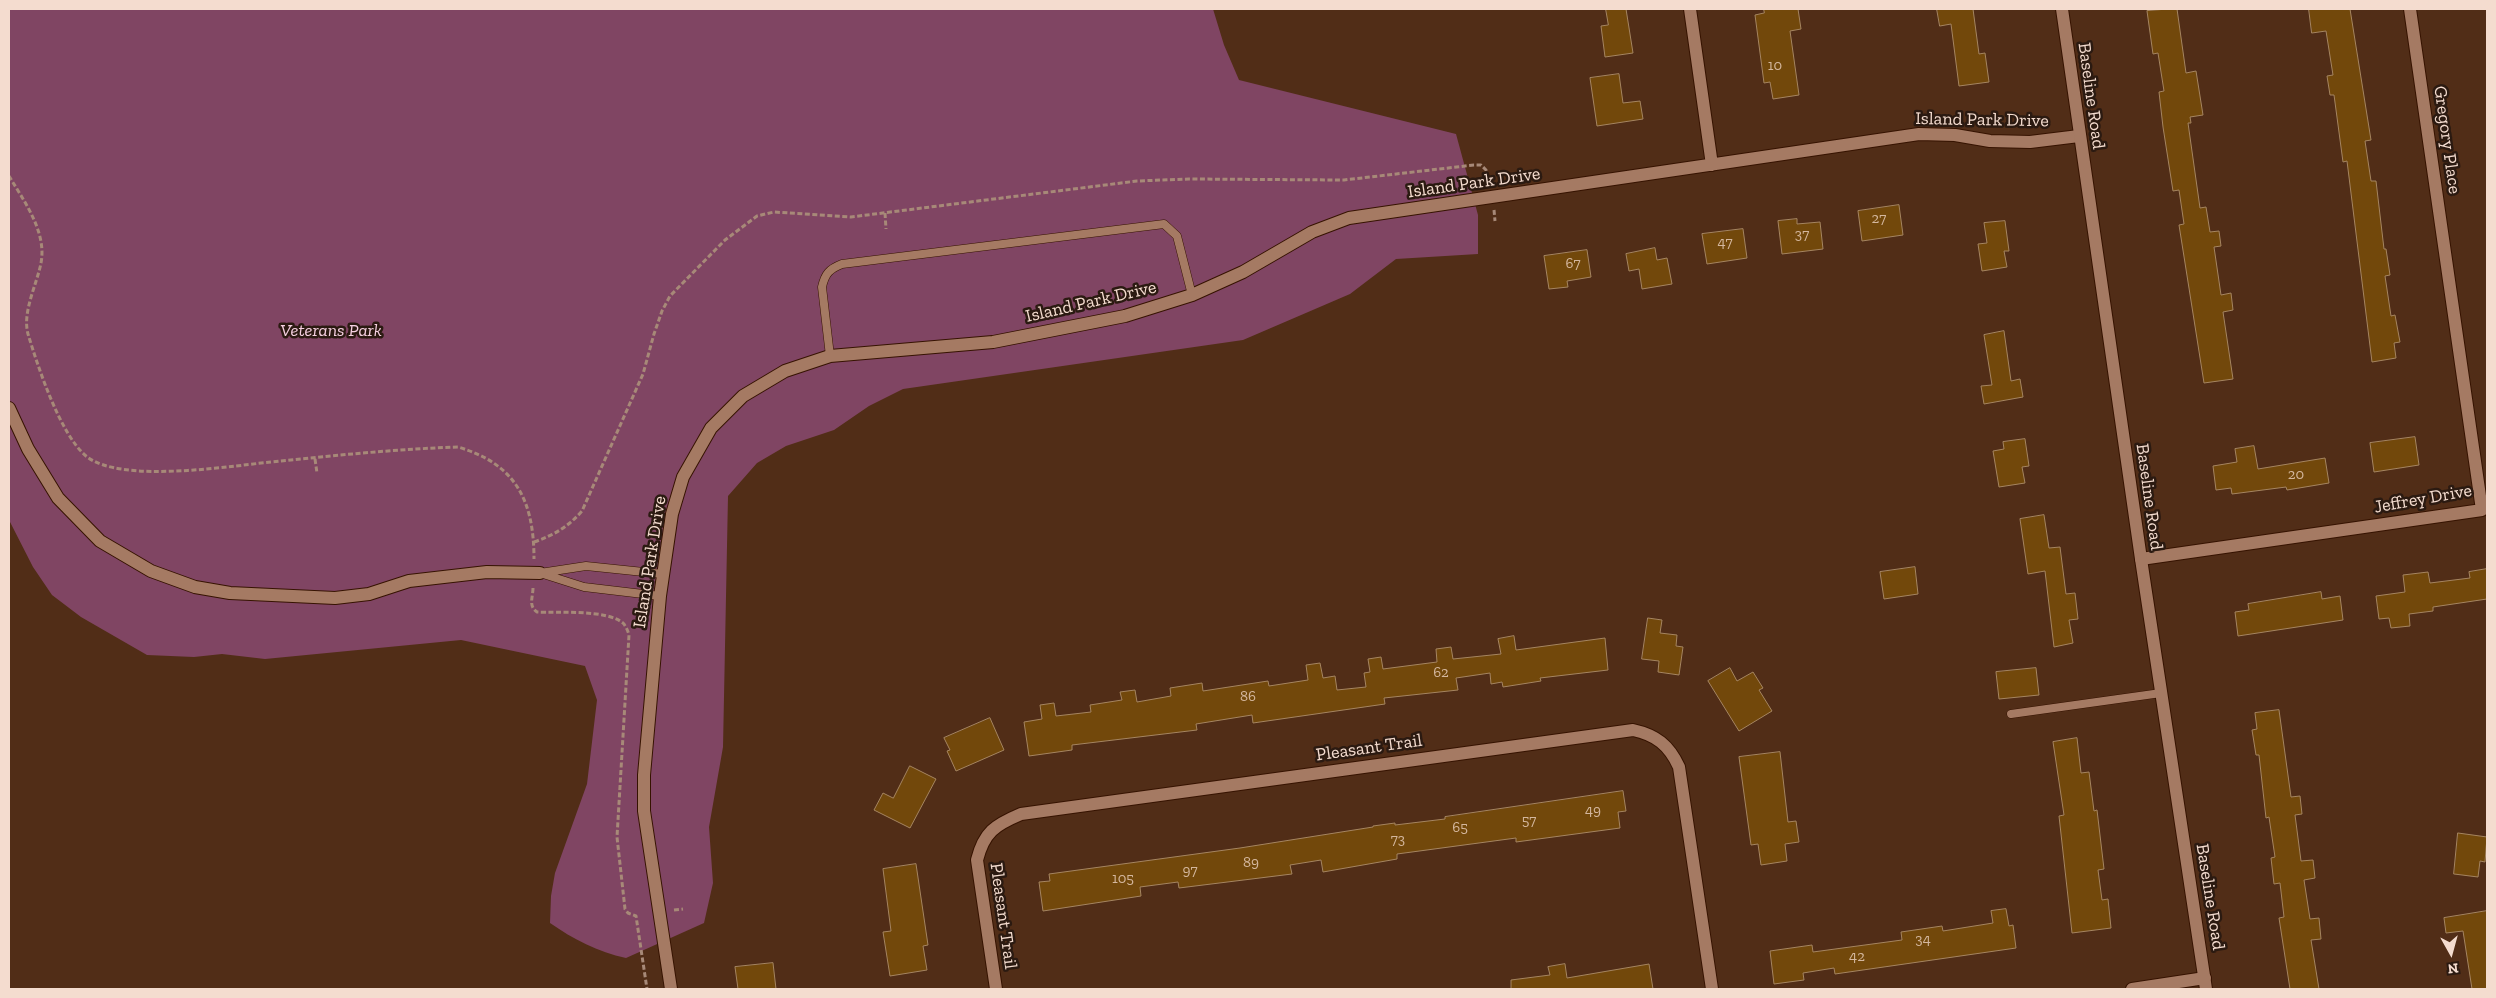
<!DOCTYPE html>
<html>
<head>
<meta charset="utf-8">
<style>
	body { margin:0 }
	#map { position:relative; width:2496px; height:998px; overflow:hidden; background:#512d17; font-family:"Zilla Slab",serif }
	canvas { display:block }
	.frame { position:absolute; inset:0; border:10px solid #f4dccf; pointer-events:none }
	.north { position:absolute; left:2426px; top:928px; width:50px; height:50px; -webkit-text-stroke:4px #2b1a11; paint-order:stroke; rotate:173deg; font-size:14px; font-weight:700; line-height:20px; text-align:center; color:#f4dccf }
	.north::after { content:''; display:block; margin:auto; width:18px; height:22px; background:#f4dccf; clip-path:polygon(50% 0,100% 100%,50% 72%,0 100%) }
</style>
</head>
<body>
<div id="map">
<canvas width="2496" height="998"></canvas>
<div class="frame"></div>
<div class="north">N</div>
</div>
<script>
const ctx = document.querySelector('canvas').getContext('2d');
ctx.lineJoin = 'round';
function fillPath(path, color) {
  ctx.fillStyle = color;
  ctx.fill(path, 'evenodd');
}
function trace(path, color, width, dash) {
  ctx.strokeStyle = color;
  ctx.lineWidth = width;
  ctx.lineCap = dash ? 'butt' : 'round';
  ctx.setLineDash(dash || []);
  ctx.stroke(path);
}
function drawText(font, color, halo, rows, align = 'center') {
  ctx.font = font + ' "Zilla Slab",serif';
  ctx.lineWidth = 5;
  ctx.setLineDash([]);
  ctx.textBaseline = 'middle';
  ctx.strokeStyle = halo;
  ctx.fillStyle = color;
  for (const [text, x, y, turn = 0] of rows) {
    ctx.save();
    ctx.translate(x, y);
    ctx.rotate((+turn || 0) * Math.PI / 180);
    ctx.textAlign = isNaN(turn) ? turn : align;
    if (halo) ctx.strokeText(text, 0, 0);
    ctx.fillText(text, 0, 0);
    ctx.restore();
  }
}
const green = new Path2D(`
	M9 9H1213L1224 45 1239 80 1456 134 1478 215V254L1396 259 1350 294 1243 340 903 389 869 406 834 430 786 446 757 463 728 496 723 747 709 827 713 883 704 923 626 958C598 952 573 939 550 923L551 896 555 873 587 784 597 700 585 666 461 640 265 659 222 654 194 657 147 655 81 617 52 595 33 567 9 520Z`);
const building = new Path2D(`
	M1606 9H1626L1633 53 1605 57 1601 26 1608 25Z
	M1764 9H1798L1801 29 1790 31 1799 95 1773 99 1770 82 1764 83 1755 15 1764 13Z
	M1937 9H1973L1979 54 1985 53 1989 82 1959 86 1951 24 1940 26Z
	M2168 9H2177L2186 73 2196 71 2203 115 2190 117 2191 123H2188L2200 208 2206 207 2210 232 2219 231 2221 246 2214 247 2221 295 2231 293 2233 310 2223 312 2233 379 2204 383 2179 225 2184 224 2179 190 2173 191 2163 127 2159 92 2164 91 2158 53 2153 54 2147 11Z
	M2309 9H2350L2371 140 2365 141 2371 181H2376L2384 249H2386L2390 275 2385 276 2391 316 2395 315 2400 342 2394 343 2396 358 2372 362 2347 161 2343 162 2334 95H2330L2327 76 2333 75 2326 31 2312 33Z
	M1619 74 1623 103 1640 101 1643 119 1597 126 1590 78Z
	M1899 205 1903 235 1862 241 1858 211Z
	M1797 219V224L1820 222 1823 249 1782 254 1778 221Z
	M2005 221 2009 251H2004L2007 267 1982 271 1978 244 1987 243 1984 223Z
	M1743 229 1747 258 1707 264 1702 234Z
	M1655 248 1657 260 1667 258 1672 284 1642 289 1639 269 1629 271 1626 254Z
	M1587 250 1591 277 1567 281 1568 287 1549 289 1544 256Z
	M2004 331 2011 381 2020 379 2023 397 1984 404 1981 386 1992 385 1984 335Z
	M2415 437 2419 465 2374 472 2370 443Z
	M2025 439 2029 466 2022 467 2025 483 1999 487 1993 451 2004 449 2003 442Z
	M2254 446 2258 469 2325 458 2329 483 2287 490 2286 487 2232 494 2231 488 2216 490 2213 466 2237 462 2235 449Z
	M2044 515 2049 548 2060 547 2066 594 2075 593 2078 619 2069 620 2073 643 2054 647 2045 571 2028 574 2020 519Z
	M1915 567 1918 594 1884 599 1880 572Z
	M2487 569V599L2433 607V611L2409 614 2410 626 2391 628 2389 618 2379 619 2376 596 2405 592 2403 575 2428 572 2430 583 2470 578 2469 572Z
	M2321 592 2322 599 2340 596 2343 620 2238 636 2235 612 2249 610 2248 604Z
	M1648 618 1662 620 1660 633 1677 635 1676 646 1683 647 1679 675 1658 672 1659 661 1642 659Z
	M1514 636 1516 650 1605 638 1608 670 1540 678 1541 681 1503 687 1502 682 1491 684 1490 673 1456 678 1458 690 1384 698 1385 704 1253 723 1252 715 1196 724 1197 730 1072 745V750L1029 756 1024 722 1042 719 1040 705 1054 703 1056 716 1091 712 1090 705 1122 700 1120 692 1135 690 1137 702 1171 696 1170 688 1202 683 1203 691 1268 681 1269 686 1308 680 1306 665 1320 663 1323 678 1335 676 1337 690 1366 687 1364 673 1370 672 1368 659 1381 657 1383 669 1437 662 1436 649 1451 647 1453 659 1501 654 1498 639Z
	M1730 668 1737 681 1753 672 1763 688 1759 690 1772 711 1739 731 1708 681Z
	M2036 668 2039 695 1999 699 1996 672Z
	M2279 710 2291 797 2300 796 2302 814 2295 815 2301 861 2313 860 2315 878 2304 880 2310 919 2319 918 2321 939 2311 940 2319 989H2290L2279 918 2284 917 2280 883 2274 884 2271 858 2275 857 2269 817 2266 818 2259 755H2256L2252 730 2257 729 2255 713Z
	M990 718 1004 750 956 771 947 751 950 750 944 738Z
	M2077 738 2081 773 2089 772 2094 811 2097 810 2104 869 2098 870 2102 900 2108 899 2111 928 2072 933 2059 816 2064 815 2053 742Z
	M1780 752 1788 822 1796 821 1799 842 1785 844 1787 861 1761 865 1758 844 1751 845 1739 757Z
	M910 766 936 779 910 828 874 810 883 793 893 798Z
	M1623 791 1626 811 1618 812 1620 828 1516 842V838L1397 854V859L1323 872 1321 860 1290 865 1292 874 1179 888 1178 882 1140 887 1141 896 1043 911 1039 882 1050 881 1049 874 1240 848 1373 827V826L1395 823V825L1445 819V817Z
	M2458 833 2487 837 2485 862 2480 861 2478 877 2454 874Z
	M916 864 928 945 923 946 927 970 890 976 883 932 891 931 883 869Z
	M2006 909 2009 926 2013 925 2016 948 1835 974 1834 968 1803 973 1804 980 1774 984 1770 951 1812 945 1813 952 1902 940 1901 932 1942 926 1943 931 1993 923 1991 911Z
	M2487 911V989H2472L2463 931 2446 933 2444 918Z
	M773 963 776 989H738L735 967Z
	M1565 964 1567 978 1649 964 1653 989H1511V980L1550 975 1548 967Z`);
const path = new Path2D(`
	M9 176C24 201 47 232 41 263 37 284 22 312 28 334 38 367 60 434 86 456 121 485 236 465 280 461 339 455 399 449 458 447 516 464 534 501 534 559
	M1494 210 1495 221
	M885 213 886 229
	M315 459 317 473
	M534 542C554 535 568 527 582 511L643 374 654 334 662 311 670 296 725 240 757 216 774 212 851 217 1137 181 1189 179 1344 180 1474 165H1481L1486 170 1489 182
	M533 588C533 597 528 606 537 612 557 613 609 609 624 624 626 627 628 631 629 635L617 837 625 909 628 913 636 916 647 989
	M674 910 683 909`);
const service = new Path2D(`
	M830 356 822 287C825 274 829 269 842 264L1164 224 1177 236 1192 295
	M660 596 584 587 540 573 586 566 663 574
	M2011 714 2161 693`);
const minor = new Path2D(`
	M1690 9 1712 165
	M9 408 28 449 58 498 100 541 151 571 195 587 230 593 335 598 369 594 409 581 487 572 540 573
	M2141 559 2482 510 2410 9
	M671 989 644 811V775L660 596 672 514 683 477 711 428 743 396 785 371 830 356 993 342 1125 316 1192 295 1243 272 1312 232 1349 218 1919 134 1955 135 1990 141 2030 142 2079 136
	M996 989 977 860C984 832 995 825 1021 814L1633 730C1656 735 1669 745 1679 767L1712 989
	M2132 989 2205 978`);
const tertiary = new Path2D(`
	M2062 9 2141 559 2206 989`);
const numberNames = [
	["10",1775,66],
	["27",1879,219],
	["37",1802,235],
	["47",1725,243],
	["67",1573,264],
	["20",2296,475],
	["62",1441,673],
	["86",1248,697],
	["49",1593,811],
	["57",1529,821],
	["65",1460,828],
	["73",1398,840],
	["89",1251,863],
	["97",1190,871],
	["105",1123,879],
	["34",1923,940],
	["42",1857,957]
];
const streetNames = [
	["Baseline Road",2091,96,82],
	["Island Park Drive",1982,120,1],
	["Gregory Place",2447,140,82],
	["Island Park Drive",1474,183,-8],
	["Island Park Drive",1091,302,-13],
	["Baseline Road",2149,497,82],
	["Jeffrey Drive",2423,499,-10],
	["Island Park Drive",650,562,-81],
	["Pleasant Trail",1369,748,-8],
	["Baseline Road",2210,897,81],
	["Pleasant Trail",1003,916,82]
];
const parkNames = [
	["Veterans Park",331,331]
];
fillPath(green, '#804563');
fillPath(building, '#72480b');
trace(building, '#a58561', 1);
trace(service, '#361300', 9);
trace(minor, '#361300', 14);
trace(tertiary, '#361300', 14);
trace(path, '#a78978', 3, [5, 2.5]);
trace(service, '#a57a63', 8);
trace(minor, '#a57a63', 12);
trace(tertiary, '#a57a63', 12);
drawText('15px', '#d4b79e', null, numberNames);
drawText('18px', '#f4dccf', '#2b1a11', streetNames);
drawText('italic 18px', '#f6d0e1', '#2b1a11', parkNames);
</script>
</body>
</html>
